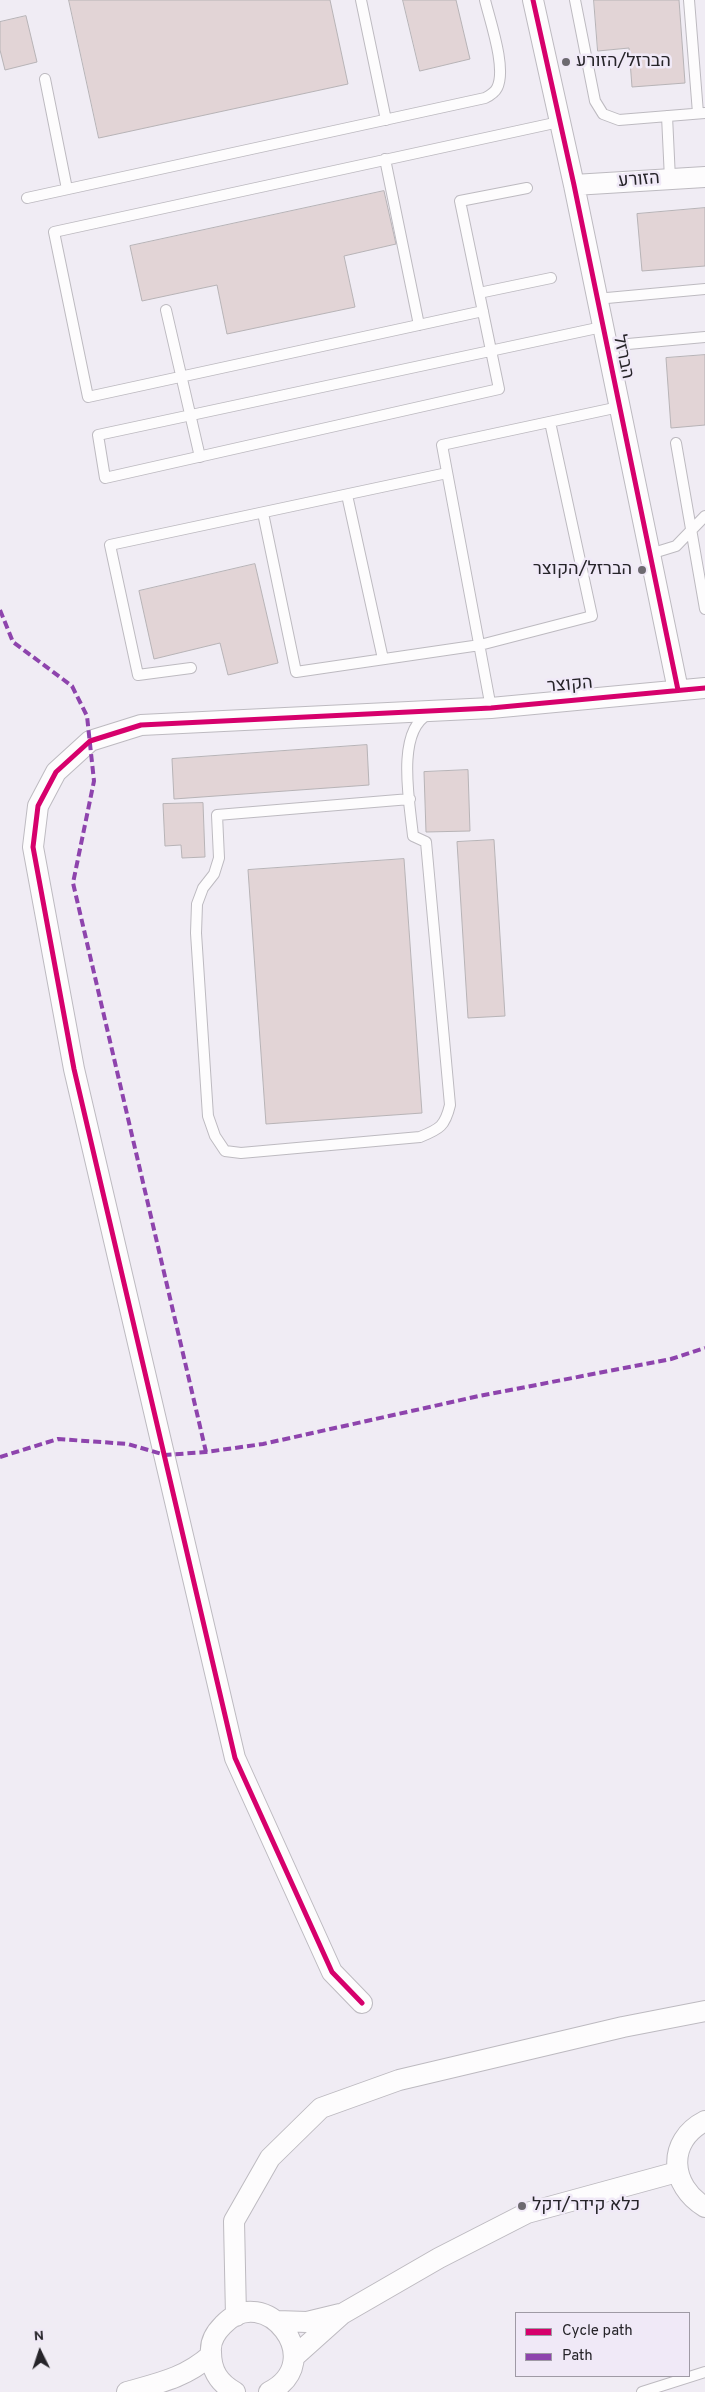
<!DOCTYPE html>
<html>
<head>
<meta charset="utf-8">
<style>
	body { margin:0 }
	#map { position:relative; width:705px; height:2392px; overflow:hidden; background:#f0ecf4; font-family:Overpass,sans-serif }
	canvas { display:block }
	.legend { position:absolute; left:515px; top:2312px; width:175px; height:65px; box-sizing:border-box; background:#f0e9f7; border:1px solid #9f9aa5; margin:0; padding:6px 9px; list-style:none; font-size:15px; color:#262429 }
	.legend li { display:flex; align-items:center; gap:10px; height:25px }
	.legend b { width:25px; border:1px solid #9f9aa5 }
	.north { position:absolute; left:15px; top:2327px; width:50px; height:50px; -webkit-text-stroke:4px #f0e9f7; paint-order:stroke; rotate:356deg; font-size:14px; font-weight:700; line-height:20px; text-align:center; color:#262429 }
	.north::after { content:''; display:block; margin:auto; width:18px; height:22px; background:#262429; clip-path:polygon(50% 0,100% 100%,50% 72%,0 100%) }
</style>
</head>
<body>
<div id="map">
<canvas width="705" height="2392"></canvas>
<ul class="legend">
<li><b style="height:6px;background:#d6006c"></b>Cycle path</li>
<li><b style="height:6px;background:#8e44ad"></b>Path</li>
</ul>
<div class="north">N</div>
</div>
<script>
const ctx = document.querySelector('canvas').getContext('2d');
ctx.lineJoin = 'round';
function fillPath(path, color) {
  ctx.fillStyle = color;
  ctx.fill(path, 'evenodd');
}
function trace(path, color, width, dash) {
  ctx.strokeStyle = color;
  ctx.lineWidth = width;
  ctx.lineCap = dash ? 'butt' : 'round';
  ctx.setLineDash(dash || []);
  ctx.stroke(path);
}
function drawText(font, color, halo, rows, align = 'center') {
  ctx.font = font + ' Overpass,Heebo,sans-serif';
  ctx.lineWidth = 5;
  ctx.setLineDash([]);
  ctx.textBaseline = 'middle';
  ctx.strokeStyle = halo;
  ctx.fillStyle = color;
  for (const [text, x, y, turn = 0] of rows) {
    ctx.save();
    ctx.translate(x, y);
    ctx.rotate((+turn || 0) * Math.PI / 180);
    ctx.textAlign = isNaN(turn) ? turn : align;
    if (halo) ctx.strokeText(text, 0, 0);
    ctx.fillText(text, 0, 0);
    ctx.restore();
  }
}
const building = new Path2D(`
	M69 0H330L348 84 99 138Z
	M403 0H456L470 59 420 71Z
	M594 0H679L685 83 632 87 629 48 598 51Z
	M26 16 37 62 5 70 0 50V22Z
	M384 191 396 244 344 256 355 307 227 334 217 285 142 301 130 246Z
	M705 208V266L642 271 637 214Z
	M705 355V425L671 428 666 358Z
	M255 564 278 663 228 675 220 643 154 659 139 591Z
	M367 745 369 785 174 799 172 759Z
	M468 770 470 831 426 832 424 772Z
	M203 803 205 857 182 858 181 845 165 846 163 804Z
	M494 840 505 1016 468 1018 457 842Z
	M404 859 422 1113 266 1124 248 870Z`);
const service = new Path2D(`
	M361 0 386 120
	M575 0 595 101 603 114 619 120 705 113
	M689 0 698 113
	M45 79 67 189
	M667 116 670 179
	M385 159 419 325
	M527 188 460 201 499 389 105 478 98 435 602 327
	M27 198 485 98C489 96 495 92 497 88 507 69 490 21 485 0
	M479 293 551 278
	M596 299 705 289
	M166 310 200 457
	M483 311 88 397 54 232 559 122
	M606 346 705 337
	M676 443 705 609
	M347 495 383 659
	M263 513 296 672 480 645 592 616 550 422
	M650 554 676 546 705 516
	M191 668 138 675 110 545 447 473
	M491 708 442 445 619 407
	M410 799 217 815 219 858 214 874 203 888 197 904 196 933 208 1116 215 1136 225 1151 241 1153 420 1137C440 1129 445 1126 450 1105L426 842 413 836C410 805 395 730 429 714
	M642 2392 705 2372`);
const minor = new Path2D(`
	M533 0 574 185 678 690
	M574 185 705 177
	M362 2003 332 1972 235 1758 74 1069 33 847 38 806 56 772 90 741 141 725 491 708 705 688
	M705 2121C666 2141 670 2186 705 2207
	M236 2316 234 2221 270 2158 321 2108 399 2080 623 2027 705 2011
	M277 2321 307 2322 340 2314
	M294 2357 342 2314 439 2258 527 2213 677 2172
	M127 2392C159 2383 185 2378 211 2355
	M235 2392C219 2383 211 2371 211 2352 210 2342 216 2332 223 2325 264 2280 330 2361 269 2392`);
const quiet = new Path2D(`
	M0 610 13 642 72 686 87 716 94 781 73 883 206 1452
	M0 1457 58 1439 128 1444 165 1455 206 1452 263 1444 479 1396 671 1359 705 1348`);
const cycleway = new Path2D(`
	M533 0 574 185 678 690
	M362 2003 332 1972 235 1758 74 1069 33 847 38 806 56 772 90 741 141 725 491 708 705 688`);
const markers = [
	[566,62,5,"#6d6a70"],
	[642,570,5,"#6d6a70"],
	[522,2206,5,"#6d6a70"]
];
const poiNames = [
	["הברזל/הזורע",576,62],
	["הברזל/הקוצר",632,570,"right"],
	["כלא קידר/דקל",532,2206]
];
const streetNames = [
	["הזורע",639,181,-4],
	["הברזל",622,357,78],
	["הקוצר",570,686,-5]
];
fillPath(building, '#e2d4d6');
trace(building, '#b7b3b6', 1);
trace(service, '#bdbac0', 12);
trace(minor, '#bdbac0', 22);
trace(service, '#fdfcfd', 10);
trace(minor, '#fdfcfd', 20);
trace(quiet, '#8e44ad', 4, [8, 4]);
trace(cycleway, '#d6006c', 5);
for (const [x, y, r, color] of markers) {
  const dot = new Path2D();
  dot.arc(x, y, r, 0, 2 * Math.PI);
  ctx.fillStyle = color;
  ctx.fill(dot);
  trace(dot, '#f0e9f7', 2);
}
drawText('18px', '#262429', '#f0e9f7', poiNames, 'left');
drawText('18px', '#262429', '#f0e9f7', streetNames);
</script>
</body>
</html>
